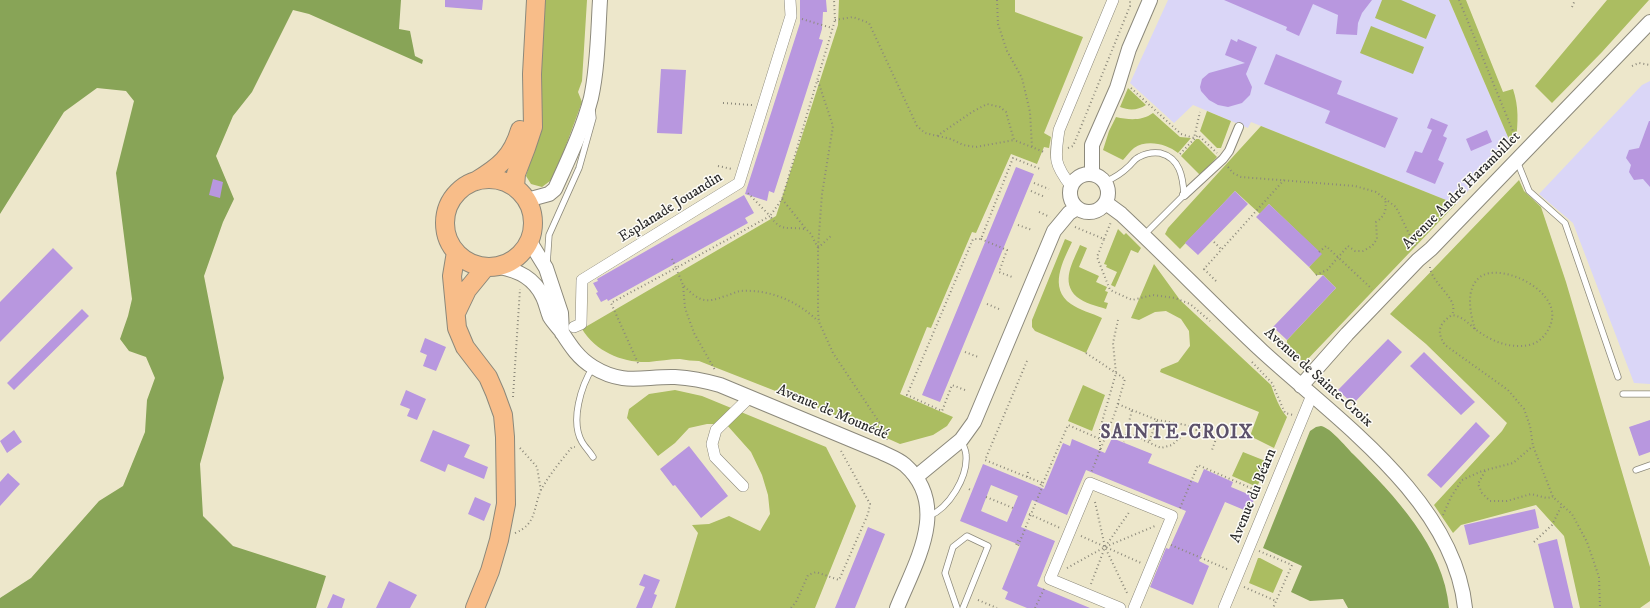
<!DOCTYPE html>
<html>
<head>
<meta charset="utf-8">
<style>
	body { margin:0 }
	canvas { display:block; background:#ede7cb }
</style>
</head>
<body>
<canvas width="1650" height="608"></canvas>
<script>
const ctx = document.querySelector('canvas').getContext('2d');
ctx.lineJoin = 'round';
function fillPath(path, color) {
  ctx.fillStyle = color;
  ctx.fill(path, 'evenodd');
}
function trace(path, color, width, dash) {
  ctx.strokeStyle = color;
  ctx.lineWidth = width;
  ctx.lineCap = dash ? 'butt' : 'round';
  ctx.setLineDash(dash || []);
  ctx.stroke(path);
}
function drawText(font, color, halo, rows, align = 'center') {
  ctx.font = font + ' "IM FELL DW Pica",serif';
  ctx.lineWidth = 3;
  ctx.setLineDash([]);
  ctx.textBaseline = 'middle';
  ctx.strokeStyle = halo;
  ctx.fillStyle = color;
  for (const [text, x, y, turn = 0] of rows) {
    ctx.save();
    ctx.translate(x, y);
    ctx.rotate((+turn || 0) * Math.PI / 180);
    ctx.textAlign = isNaN(turn) ? turn : align;
    if (halo) ctx.strokeText(text, 0, 0);
    ctx.fillText(text, 0, 0);
    ctx.restore();
  }
}
const built = new Path2D(`
	M1168 0H1449L1511 144 1456 204 1251 122 1248 128 1193 105 1174 123 1130 83Z
	M1650 81V384L1634 383 1573 223 1539 194 1642 85Z`);
const green = new Path2D(`
	M543 0H587L582 81 578 92 582 102 554 178 542 187 531 184 526 176 531 159Z
	M839 0H1015V12L1083 37 1044 133 1051 137 1049 148 1044 147 1037 164 1011 154 976 233 972 232 931 328 927 327 900 394 953 417 947 426 933 435 900 444 824 410 699 361C693 361 686 360 680 359 670 359 659 361 649 362 623 363 596 352 582 329L776 216 838 25Z
	M1382 0H1401L1436 15 1426 39 1375 18Z
	M1449 0H1466L1503 92 1513 89C1519 108 1518 121 1516 141L1511 144Z
	M1607 0H1649L1602 52 1552 103 1535 86Z
	M1371 26 1424 47 1413 74 1360 53Z
	M1128 88 1146 105C1138 110 1130 111 1120 107Z
	M1207 111 1231 121 1221 148H1217L1200 131Z
	M1153 113 1180 137 1191 138 1178 153C1167 144 1147 139 1134 148 1130 151 1126 157 1123 160L1103 150 1109 131 1116 117C1129 120 1142 121 1153 113Z
	M1261 126 1456 204 1304 363 1287 346V340L1336 288 1323 275H1316L1309 267 1321 254 1269 204 1260 214 1235 191 1180 249 1165 234 1168 228Z
	M1196 139H1199L1217 157 1201 175H1200L1181 156Z
	M1519 180 1524 191 1541 207 1566 282 1650 567V601L1640 608H1580L1564 536 1536 505 1461 525 1453 533 1434 505 1502 431 1507 423 1426 344 1390 314Z
	M1118 229 1124 235 1126 233 1141 248 1138 253 1131 250 1115 287 1111 285 1117 272 1106 267 1107 265 1104 264Z
	M1065 239 1072 242C1063 261 1048 288 1071 304 1079 310 1092 313 1102 318L1086 353 1035 331 1032 327V320Z
	M1080 245 1087 248 1079 267 1099 276 1096 282 1107 287 1105 291 1108 292 1104 302 1108 303 1106 309C1097 306 1084 303 1077 297 1060 282 1073 262 1080 245Z
	M1154 264 1180 300 1271 385C1275 396 1279 408 1287 417L1274 448 1250 436 1259 412 1160 372 1161 369 1178 362 1190 346 1189 331 1181 319 1166 311 1155 312 1139 320 1131 318Z
	M1083 385 1105 395 1092 431 1068 421Z
	M675 390 702 396 826 447 856 506 815 608H675L698 533 692 525 709 524 729 516 760 531 770 514 768 495 762 475 751 452 726 424H707L689 428 675 443 658 456 627 418 629 409 649 394Z
	M1243 452 1268 462 1257 487 1232 476Z
	M1258 558H1260L1283 570 1273 593 1249 583Z`);
const forest = new Path2D(`
	M0 0H401L399 29 410 31 415 56 423 60 422 64 309 14 293 10 252 92 233 116 216 156 234 199 223 222 204 276 224 378 200 464 203 516 233 546 326 576 316 608H0V598L31 578 99 501 123 486 145 432 147 400 155 378 146 357 129 351 120 339 128 316 132 299 116 173 134 101 126 91 97 88 64 112 0 214Z
	M1321 426C1331 428 1345 446 1353 454 1394 495 1444 547 1449 608H1348L1343 599 1310 601 1291 592 1302 566 1263 548 1310 431 1316 427Z`);
const building = new Path2D(`
	M445 0H483L482 10 445 7Z
	M800 0H826L827 12H823L822 29 819 39 823 40 774 193 769 191 767 201 745 194 800 23Z
	M1224 0H1372L1362 13 1358 23 1357 35 1336 34 1338 15 1313 4 1299 36 1286 30 1287 27Z
	M1231 39 1237 42 1238 39 1257 47 1246 74 1252 87 1250 95 1242 103 1228 107 1218 105 1209 100 1201 91 1200 87 1202 79 1209 73 1245 63 1225 55Z
	M1276 54 1342 81 1337 94 1398 118 1385 148 1325 123 1330 111 1264 84Z
	M661 69 686 70 682 134 657 133Z
	M1431 118 1448 125 1443 136 1447 138 1438 160 1444 163 1435 184 1406 172 1415 151 1422 153 1432 130 1427 128Z
	M1649 121H1650V187L1643 179 1634 180 1629 172 1631 165 1626 158 1629 150 1639 148Z
	M1487 130 1492 142 1471 151 1466 139Z
	M1016 167 1034 174 940 402 922 395Z
	M213 179 223 182 220 198 209 195Z
	M1235 191 1248 204 1198 255 1185 243Z
	M744 195 754 213 745 218 748 223 608 301 607 299 601 302 596 293 598 292 593 283 598 281 597 279Z
	M1269 204 1322 254 1309 267 1256 217Z
	M53 248 73 268 0 342V302Z
	M1323 275 1336 288 1287 340 1273 327Z
	M82 309 89 316 14 390 7 383Z
	M425 338 446 347 436 371 423 366 427 355 420 352Z
	M1388 339 1402 352 1353 404 1338 390Z
	M1424 352 1475 402 1461 415 1410 366Z
	M406 390 426 399 417 420 407 416 410 409 400 405Z
	M1650 420V452L1639 456 1629 427Z
	M1476 422 1490 436 1441 488 1427 475Z
	M14 430 22 442 7 453 0 441Z
	M433 430 470 445 464 457 488 467 484 479 448 464 445 472 420 461Z
	M1112 438 1152 454 1148 463 1198 483 1204 469 1233 482 1231 487 1255 497 1249 512 1225 502 1199 561 1209 566 1193 605 1150 587 1166 548 1169 549 1186 511 1086 470 1067 515 1032 500 1021 527 1055 541 1037 586 1090 608H1027L1005 599 1008 592 1002 589 1020 545 960 521 983 464 1044 489 1063 443 1070 446 1072 439 1105 453ZM991 485 1018 496 1007 522 981 511Z
	M689 446 728 496 701 518 675 485 673 486 660 469Z
	M8 473 20 484 0 506V482Z
	M475 497 491 504 484 521 468 514Z
	M1535 509 1539 528 1469 545 1464 525Z
	M868 527 885 534 855 608H835Z
	M1557 539 1573 608H1554L1538 544Z
	M644 574 660 580 654 594 657 595 652 608H636L645 587 639 585Z
	M389 581 417 595 410 608H376Z
	M333 594 345 599 342 608H327Z`);
const path = new Path2D(`
	M997 0 998 24 1007 51 1022 78 1030 112 1032 147
	M1459 0 1517 141
	M1572 7 1575 0
	M802 19 832 28
	M835 20 853 17 869 23 917 126 925 133 937 136 972 112 987 104 1000 107 1006 112 1014 140 1044 152
	M1632 66 1639 63 1650 65
	M818 81 833 126 822 194 818 247
	M1131 88 1181 134 1194 138 1200 112
	M723 103 752 105
	M938 136 951 139 963 145 976 147 1014 140
	M1068 148 1073 146 1076 139 1130 6V0
	M1180 154 1198 135 1217 153
	M718 166 732 169
	M1228 167 1233 173 1241 177 1355 186 1376 192 1396 207 1415 246
	M1034 183 1049 189
	M1031 191 1045 197
	M782 199 806 229 811 234 818 248V312L819 322 833 353 887 434V440
	M1039 212 1050 217
	M1018 225 1032 230
	M1075 227 1104 239 1097 257 1110 290 1132 300 1153 295 1175 298 1190 304 1210 321
	M804 229C787 226 782 233 770 216L782 199 835 20 834 0
	M981 239 1007 250 999 272 1012 277
	M1104 239 1111 222
	M1214 242 1222 250
	M818 248 832 235
	M1319 252 1326 246 1372 289
	M672 259 676 268 770 216 746 191
	M1430 267C1431 280 1450 294 1453 305 1454 308 1453 313 1452 315
	M1316 275 1327 270 1348 246 1355 251H1363L1372 246 1377 239 1376 222C1385 216 1387 210 1385 199
	M1216 281 1204 269 1284 180
	M684 286C699 301 705 304 725 296 730 295 735 292 740 291 770 289 797 301 818 321
	M987 304 999 309
	M1475 329C1470 313 1465 289 1480 277 1501 261 1568 293 1549 328 1545 336 1539 343 1529 345 1509 349 1491 341 1475 329 1468 323 1462 316 1452 315 1439 324 1436 331 1445 345L1508 390 1524 409 1530 426 1533 446 1553 497 1572 514 1587 542 1599 577 1600 608
	M965 352 978 357
	M1086 353 1125 379 1115 413 1091 473
	M1252 362 1272 383 1285 413 1293 415
	M638 363 611 303 676 268 683 285 685 308 694 333 715 370
	M965 390 952 385 942 411 907 395 973 239H981L1013 158 1040 169
	M513 397 520 289
	M1118 404 1132 410 1124 442
	M1132 410 1157 420 1149 442
	M1157 420 1186 425 1196 430
	M1126 432 1161 448 1172 445 1188 430H1197L1216 439 1212 450
	M520 448 537 467 541 491
	M1100 450V429L1116 373 1113 343 1118 320
	M1485 471 1478 484 1482 493 1490 501H1507L1531 494 1547 498 1553 497
	M1028 472 1027 477 1043 483
	M1027 477 985 460 1027 361
	M1043 483 1068 425 1100 439
	M969 489 972 491
	M986 497 1013 508
	M1095 502 1105 547 1127 593
	M1180 508 1198 465 1260 492
	M1029 514 1060 528
	M1443 515 1451 497 1462 480 1482 471 1513 463 1533 446
	M515 533C537 524 533 508 541 490 549 475 561 461 572 447H575
	M1081 536 1141 563
	M1018 540 1016 545 1018 546 1043 485 1041 484 1039 488
	M1534 542 1552 525 1562 505
	M1171 545 1227 569
	M1259 551 1292 565 1273 608
	M1067 568 1105 547 1155 526
	M1091 584 1105 547 1130 511
	M1244 587 1276 601
	M978 600 997 608
	M791 608 796 602 808 575 816 572 839 580 868 514 870 504 840 449
	M1035 608 1044 589`);
const service = new Path2D(`
	M1517 161 1529 191 1565 223 1618 377
	M1105 182C1114 178 1121 174 1128 167 1132 164 1134 159 1139 157 1146 153 1152 152 1160 153 1180 158 1183 177 1184 195L1144 235
	M547 264 549 235 579 168 593 118 592 109
	M593 367C581 386 570 421 582 442 585 447 590 452 593 457
	M1623 394H1650
	M1636 470 1650 465
	M929 516C949 508 968 477 966 455 966 450 963 445 961 440
	M957 608 945 573 953 547 967 536 988 546 963 608`);
const pedestrian = new Path2D(`
	M1184 195 1223 159 1229 151 1239 127`);
const minor = new Path2D(`
	M1071 186C1053 163 1055 158 1059 130L1113 0
	M574 327 581 324 582 280 739 183 791 16 790 0
	M743 486 715 457 712 444 716 430 750 397
	M1120 608 1050 579 1090 483 1172 516 1134 608
	M1224 608 1312 395`);
const tertiary = new Path2D(`
	M1092 174V145L1117 88 1129 49 1150 0
	M1070 193a19 19 0 1 1 38 0a19 19 0 1 1-38 0Z
	M527 200 549 194 555 189C568 160 583 129 591 98 598 66 598 32 600 0
	M1106 203 1121 214C1169 259 1214 306 1262 351 1336 419 1454 500 1465 608
	M530 242 546 268 561 313 562 333
	M500 267C519 271 534 278 543 297 546 303 547 310 550 317 553 322 557 326 561 331 570 345 578 358 593 367 624 386 643 376 675 377 691 378 706 381 720 385L881 452C889 456 898 459 905 465 951 506 915 563 897 608
	M1301 386 1347 334 1418 260 1431 249 1485 193 1650 22
	M916 477 961 440 974 422 1054 231 1069 213 1077 208`);
const primary = new Path2D(`
	M445 223a44 44 0 1 1 88 0a44 44 0 1 1-88 0Z
	M476 181C499 167 512 157 520 130
	M515 187 516 174 526 148 533 127 532 74 536 0
	M456 252 452 276 457 328 465 347 488 377 495 393 503 415 505 437 506 504 499 540 490 571 475 608
	M456 313 467 290 485 268`);
const streetNames = [
	["Avenue André Harambillet",1462,191,-45],
	["Esplanade Jouandin",671,208,-32],
	["Avenue de Sainte-Croix",1318,378,42],
	["Avenue de Mounédé",832,413,23],
	["Avenue du Béarn",1254,496,-68]
];
const districtNames = [
	["SAINTE-CROIX",1177,434]
];
fillPath(built, '#dad6f7');
fillPath(green, '#abbd61');
fillPath(forest, '#88a457');
fillPath(building, '#b897df');
trace(service, '#8c897b', 7);
trace(pedestrian, '#8c897b', 10);
trace(minor, '#8c897b', 12);
trace(tertiary, '#8c897b', 16);
trace(primary, '#8c897b', 20);
trace(path, '#8c897b', 2, [1, 3]);
trace(service, '#fff', 5.5);
trace(pedestrian, '#fff', 8);
trace(minor, '#fff', 11);
trace(tertiary, '#fff', 14);
trace(primary, '#f8bd89', 18);
drawText('15px', '#2b2b2b', '#fdfcf7', streetNames);
ctx.letterSpacing = '1px';
drawText('bold 19px', '#5c516a', '#fdfcf7', districtNames);
ctx.letterSpacing = '0px';
</script>
</body>
</html>
